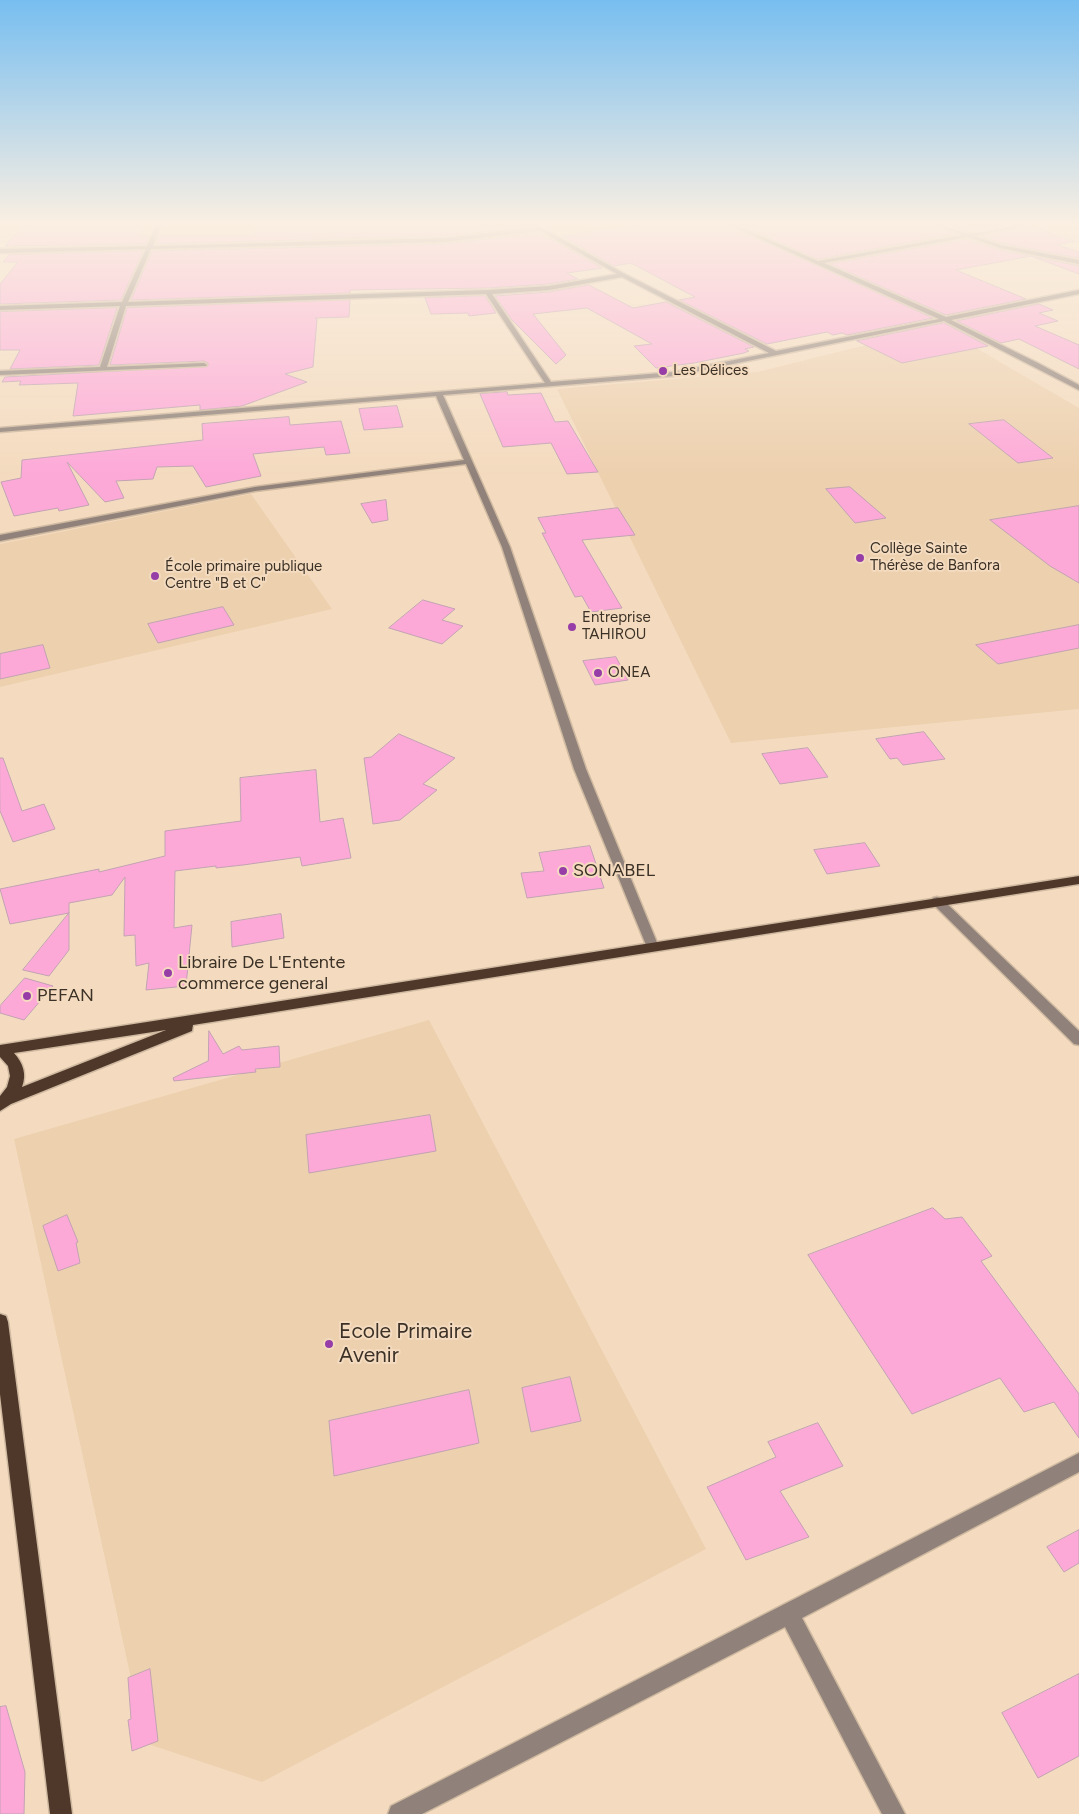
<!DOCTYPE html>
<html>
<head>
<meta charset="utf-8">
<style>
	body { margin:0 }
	canvas { display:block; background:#f4dbbf }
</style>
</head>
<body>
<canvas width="1079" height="1814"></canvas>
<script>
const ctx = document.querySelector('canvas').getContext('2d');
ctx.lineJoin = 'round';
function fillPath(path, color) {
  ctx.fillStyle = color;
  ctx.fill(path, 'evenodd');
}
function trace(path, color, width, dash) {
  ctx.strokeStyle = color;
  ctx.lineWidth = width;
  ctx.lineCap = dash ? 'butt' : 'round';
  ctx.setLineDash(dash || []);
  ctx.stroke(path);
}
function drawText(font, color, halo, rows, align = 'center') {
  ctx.font = font + ' Figtree,sans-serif';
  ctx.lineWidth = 4;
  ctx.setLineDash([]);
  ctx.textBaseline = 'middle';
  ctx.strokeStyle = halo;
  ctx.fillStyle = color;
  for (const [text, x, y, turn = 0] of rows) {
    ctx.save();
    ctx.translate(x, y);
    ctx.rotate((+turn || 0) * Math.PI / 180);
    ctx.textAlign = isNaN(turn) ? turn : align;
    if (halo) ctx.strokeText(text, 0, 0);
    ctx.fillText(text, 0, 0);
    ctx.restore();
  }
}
const built = new Path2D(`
	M940 327 1079 408V709L731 743 557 389 757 372Z
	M251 494 332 609 0 687V544Z
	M429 1020 706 1549 262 1782 145 1743 14 1139Z`);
const building = new Path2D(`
	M111 221H144L142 227H146L141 236H150L146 244 5 246 22 226Z
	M367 221H522L529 227 443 236 156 244 159 235H253L256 227 314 226 315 224 367 223Z
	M667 221H718L933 318 847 335 842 333 833 335 827 332 767 344 679 300 695 297 631 263 614 266 562 236Z
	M732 221H764L768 223 786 221 795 225 817 221H923L955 234 818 259Z
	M937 221H1017L1020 222 970 231Z
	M1031 226 1074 241 1057 245 1079 252V258L1001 243 982 236Z
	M540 233 546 236V239L549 238 602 268 567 273 578 279 549 284 488 288 350 290V293L131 300 152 251 443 244Z
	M968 239 1000 250 1079 266V274L1031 256 956 270 1026 299 946 315 830 264Z
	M143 251 121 300 0 304V284L18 262H3L9 255Z
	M589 285 633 308 666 302 754 347 745 349 749 351 744 353 694 363 656 368 634 346 652 344 587 308 533 314 566 355 556 364 512 320 495 296 549 292Z
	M485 296 496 313 469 316 468 313 431 314 425 298Z
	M350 300 349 317 315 318 317 319 313 367 285 374 307 382 242 406 200 410V405L73 416 78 383 19 385 21 381 2 382 5 377 208 366V363L204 361 110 365 127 308Z
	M1039 304 1053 310 1039 313 1058 321 1035 326 1079 345V369L1019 339 1001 343 957 321Z
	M117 308 99 365 10 369 20 350H0V312Z
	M944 323 988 346 902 363 857 341Z
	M507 392 508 395 541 393 555 422 568 421 598 472 567 474 551 443 503 447 480 394Z
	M397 406 403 427 364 430 359 409Z
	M289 417 290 425 341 421 350 453 326 455 324 447 253 454 261 476 206 487 193 466 157 467 153 479 116 481 124 498 105 502 67 462 89 505 59 511 58 508 14 516 1 482 21 478 22 460 203 440 202 424Z
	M1004 420 1053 458 1018 463 969 424Z
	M850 487 886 518 855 523 826 489Z
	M386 500 388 520 372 523 361 504Z
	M1079 506V583L1050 566 990 520Z
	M618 508 635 535 582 540 622 608 591 612 582 596 575 597 542 533H546L538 518Z
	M423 600 455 609 442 620 463 626 442 644 389 628Z
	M223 607 234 625 158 643 148 624Z
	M1079 625V648L998 664 976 645Z
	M43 645 50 668 0 679V654Z
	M616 657 628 680 595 685 583 661Z
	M924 732 945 759 903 765 897 758 890 759 876 739Z
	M399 734 455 758 423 784 437 790 400 820 373 824 364 758 371 757Z
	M808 748 828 777 780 784 762 754Z
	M0 758H3L22 811 44 804 55 829 13 842 0 811Z
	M316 770 320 822 343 818 351 858 302 866 300 857 243 865 216 868V866L175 871 174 928 192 925 186 986 146 990 149 963 136 966 135 935 124 936 125 877 112 895 69 903V913L10 924 0 889 99 869V872L165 856V831L241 821 240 778Z
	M865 843 880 866 827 874 814 850Z
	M590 846 604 888 527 898 521 873 544 871 539 853Z
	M69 913V950L49 976 23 970Z
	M281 914 284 938 232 947 231 922Z
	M25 978 53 986 24 1020 0 1013V1006Z
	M209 1031 223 1054 239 1046 242 1050 279 1046 280 1067 255 1069 256 1072 174 1081 173 1078 208 1061Z
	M430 1115 436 1151 309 1173 306 1135Z
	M933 1208 945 1219 962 1217 992 1256 981 1261 1079 1394V1438L1054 1402 1024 1412 1000 1378 912 1414 808 1255Z
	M67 1215 78 1242 76 1243 80 1263 58 1271 43 1226Z
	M570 1377 581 1421 531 1432 522 1388Z
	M469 1390 479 1443 334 1476 329 1421Z
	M818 1423 843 1466 780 1491 809 1537 746 1560 707 1487 776 1457 768 1442Z
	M1079 1530V1563L1064 1572 1047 1547Z
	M150 1669 158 1741 132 1751 128 1720 131 1719 128 1678Z
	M1079 1674V1756L1038 1778 1002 1713Z
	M6 1706 25 1772 24 1814H0V1707Z`);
const minor = new Path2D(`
	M158 221H163L153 246 443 238 535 228 524 221H530L625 274 776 351 939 319 720 221H727L818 261 962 235 925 221C940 221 955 233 970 233 995 233 1021 221 1047 221L975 236 1001 245 1079 260V264L1000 248 968 237 824 263 946 317 1079 290V294L951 320 1038 363 1079 385V390L944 321 674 376 443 395 510 547 586 769 658 945 657 948H647L646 945 574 769 502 547 466 464 255 491 0 541V535L255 487 464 460 436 396 0 432V428L545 383 486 294 126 306 107 367 204 363 207 365 206 366 0 375V371L100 367 120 306 0 310V306L122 302 146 249 0 253V249L147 246ZM540 231 617 274 549 286 488 290 128 302 151 249 443 242ZM622 277 769 353 674 372 551 382 492 294 549 290Z
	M937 897 941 898 1079 1031V1045L1074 1044 933 904 931 901 933 898Z
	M1079 1453V1472L802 1618 905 1814H882L785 1627 422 1814H388L391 1806Z`);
const major = new Path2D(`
	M1079 876V884L193 1025 192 1031 11 1104 0 1111V1096L7 1087 10 1076 8 1066 0 1057V1045ZM166 1030 22 1087C27 1074 23 1063 14 1053Z
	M0 1314 6 1316 8 1322 72 1814H50L0 1394Z`);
const markers = [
	[663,371,5,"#973da8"],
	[860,558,5,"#973da8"],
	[155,576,5,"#973da8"],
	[572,627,5,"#973da8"],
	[598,673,5,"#973da8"],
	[563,871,5,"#973da8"],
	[168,973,5,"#973da8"],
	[27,996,5,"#973da8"],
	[329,1344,5,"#973da8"]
];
const farPoinames = [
	["Les Délices",673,371],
	["Collège Sainte",870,549],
	["Thérèse de Banfora",870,566],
	["École primaire publique",165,567],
	["Centre \"B et C\"",165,584],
	["Entreprise",582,618],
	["TAHIROU",582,635],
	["ONEA",608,673]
];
const poiNames = [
	["SONABEL",573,871],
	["Libraire De L'Entente",178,963],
	["commerce general",178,984],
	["PEFAN",37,996]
];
const nearPoinames = [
	["Ecole Primaire",339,1332],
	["Avenir",339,1356]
];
fillPath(built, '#edd0ae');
fillPath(building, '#fda9d8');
trace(building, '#c3a2b3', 1);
trace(minor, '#cfb9a0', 3);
trace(major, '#cfb9a0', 3);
fillPath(minor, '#90827a');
fillPath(major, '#4f382a');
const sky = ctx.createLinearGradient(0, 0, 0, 475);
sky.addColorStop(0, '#77bef0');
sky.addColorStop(0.47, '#faefe2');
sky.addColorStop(1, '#faefe200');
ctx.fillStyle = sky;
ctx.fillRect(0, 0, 1079, 475);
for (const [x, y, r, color] of markers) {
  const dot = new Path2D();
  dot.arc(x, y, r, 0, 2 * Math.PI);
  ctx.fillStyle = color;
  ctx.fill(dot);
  trace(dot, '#f4dbbf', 2);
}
drawText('15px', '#3b3126', '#f4dbbf', farPoinames, 'left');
drawText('18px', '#3b3126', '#f4dbbf', poiNames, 'left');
drawText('21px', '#3b3126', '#f4dbbf', nearPoinames, 'left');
</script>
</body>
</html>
